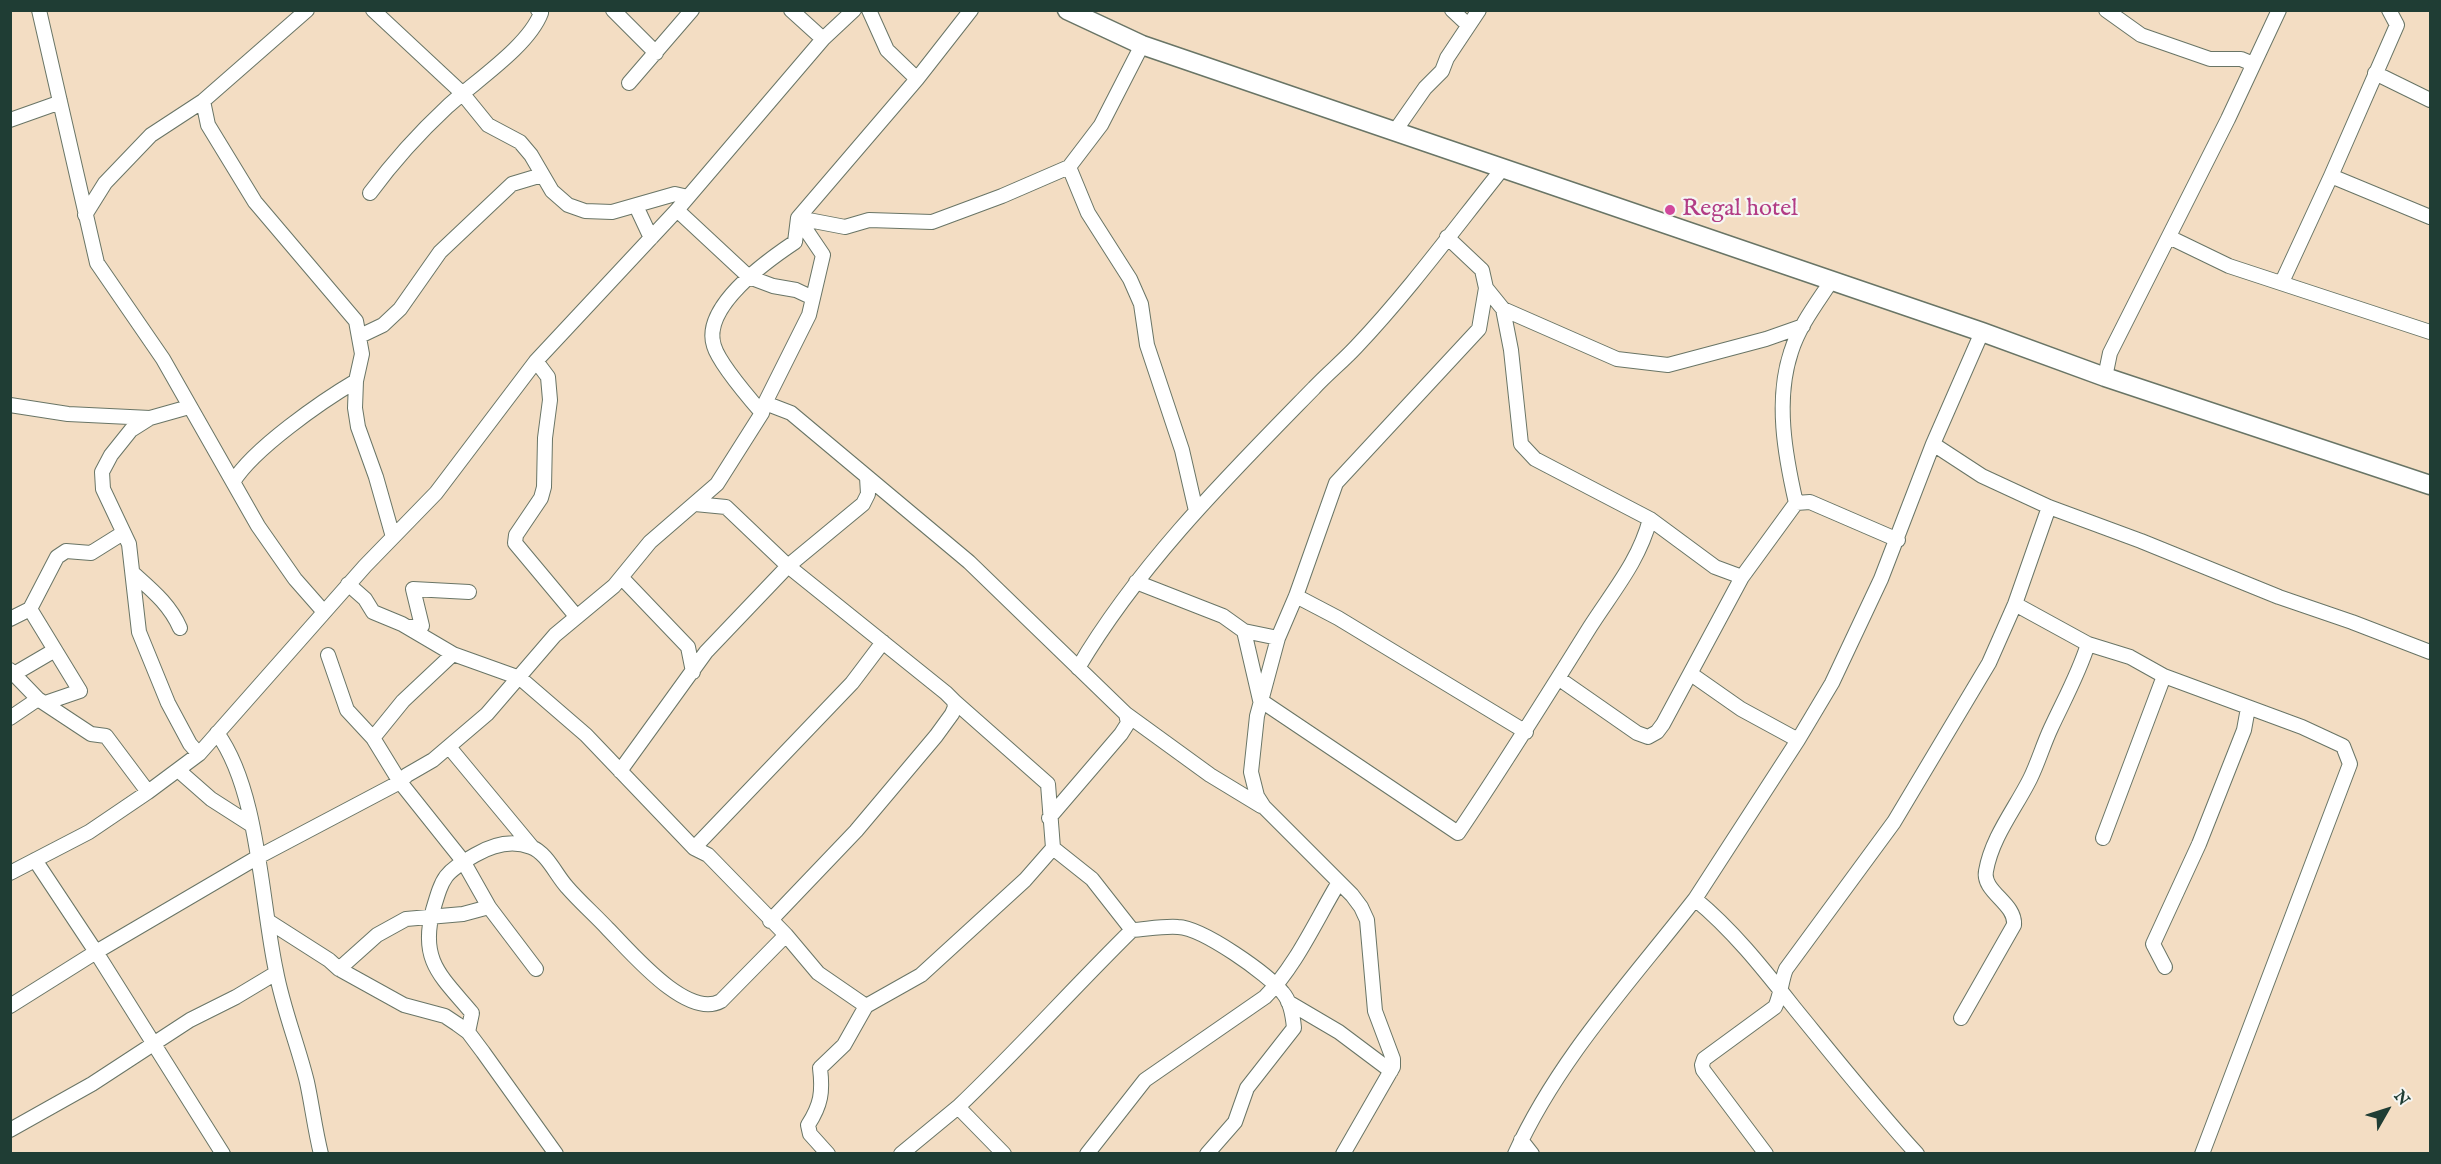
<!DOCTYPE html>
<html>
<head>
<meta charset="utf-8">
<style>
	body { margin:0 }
	#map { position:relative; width:2441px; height:1164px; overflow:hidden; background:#f3ddc3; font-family:"IM FELL English",serif }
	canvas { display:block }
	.frame { position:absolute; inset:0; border:12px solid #1f3d34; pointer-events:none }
	.north { position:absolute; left:2357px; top:1080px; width:60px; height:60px; -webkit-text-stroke:4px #f6f6f2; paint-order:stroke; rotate:51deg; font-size:16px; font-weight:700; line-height:24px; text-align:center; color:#1f3d34 }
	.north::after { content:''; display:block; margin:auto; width:21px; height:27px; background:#1f3d34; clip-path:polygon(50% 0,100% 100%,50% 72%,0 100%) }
</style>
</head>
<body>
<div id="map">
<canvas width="2441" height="1164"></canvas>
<div class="frame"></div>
<div class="north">N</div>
</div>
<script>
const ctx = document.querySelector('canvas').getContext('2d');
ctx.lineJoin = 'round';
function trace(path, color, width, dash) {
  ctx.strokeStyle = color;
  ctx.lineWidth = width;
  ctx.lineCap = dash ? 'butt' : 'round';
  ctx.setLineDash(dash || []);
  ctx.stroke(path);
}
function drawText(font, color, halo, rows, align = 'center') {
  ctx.font = font + ' "IM FELL English",serif';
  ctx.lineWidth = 4.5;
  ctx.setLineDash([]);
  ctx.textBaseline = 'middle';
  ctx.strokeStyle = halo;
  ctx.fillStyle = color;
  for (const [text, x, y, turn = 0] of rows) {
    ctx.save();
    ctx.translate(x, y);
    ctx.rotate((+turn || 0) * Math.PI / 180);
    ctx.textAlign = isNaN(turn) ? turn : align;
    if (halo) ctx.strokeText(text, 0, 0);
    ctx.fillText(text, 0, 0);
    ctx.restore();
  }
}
const minor = new Path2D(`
	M39 10 97 263 163 359 258 526 295 579 324 612
	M373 10 462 93 488 125 520 142 531 155 552 191 568 205 585 211 612 212 675 194 688 197
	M613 10 656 53
	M791 10 823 39
	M869 10 887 50 917 79
	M1452 10 1468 25
	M2106 10 2141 35 2210 59H2241L2253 64
	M2375 73 2430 100
	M629 83 692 10
	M203 101 208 125 255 202 356 321 362 354 356 381 355 408 358 427 376 477 393 537
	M10 120 58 103 60 101
	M1395 131 1425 88 1442 71 1447 58 1479 10
	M1069 167 1088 213 1130 279 1141 304 1147 345 1182 450 1196 511
	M2331 176 2430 217
	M370 193C393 162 418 134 447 107 475 81 528 47 541 13L538 10
	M636 206 651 238
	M677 210 749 277 773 286 796 290 813 298
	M85 215 105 183 151 135 203 101 307 10
	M798 218 845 227 869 220 932 222 1002 196 1069 167 1101 125 1142 45
	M1447 237 1482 270 1486 288 1503 309 1511 350 1521 444 1535 459 1650 519 1715 567 1742 577
	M2169 237 2229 266 2430 332
	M2282 282 2331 176 2397 25 2389 10
	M1503 309 1617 359 1668 365 1766 339 1803 326
	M360 336 383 325 400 309 440 252 512 184 542 175
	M536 361 548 377 550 400 545 438 544 487 541 498 516 535 515 543 576 616
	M2105 377 2110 353 2228 119 2279 10
	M765 403 791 413 969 562 1126 714 1128 723 1121 734 1049 818
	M10 405 68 414 150 418 189 407
	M762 413C749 398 719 363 714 346 701 307 768 260 795 242L798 218 917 79 971 10
	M150 418 131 430 111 455 102 472 103 489 129 544 139 632 168 703 190 744 199 754
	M1933 444 1982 476 2049 507 2141 541 2279 597 2352 622 2430 652
	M233 482C253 449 322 401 356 381
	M1796 503C1785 455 1775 400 1791 352 1799 326 1817 303 1832 280
	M695 504 726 507 788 566 863 504 868 494 867 477
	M134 574C153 591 170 605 180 628
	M622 578 688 647 693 672
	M1136 582 1223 616 1244 631 1278 638
	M348 584 365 599 373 612 402 624 453 654
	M1296 596 1338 618 1526 732
	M2015 604 2088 644 2130 657 2164 676 2302 727 2343 746 2350 764 2202 1154
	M30 609 80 691 45 703
	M10 619 30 609 57 557 66 551 91 553 123 533
	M408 627 422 626 413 589 469 592
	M1244 631 1260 700 1458 833C1504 765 1547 696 1590 627 1613 591 1639 561 1650 519
	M328 655 347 710 373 738
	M1078 668C1140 563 1229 475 1314 388 1327 374 1343 361 1356 347 1409 291 1455 228 1503 168
	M10 670 38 699 91 734 106 736 148 792
	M14 674 55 650
	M1691 674 1741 709 1798 740
	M1558 678 1637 733 1648 737 1657 732 1663 724 1742 577 1796 503 1810 502 1898 540
	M954 701 1048 784 1053 848 1092 879 1132 930C1147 929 1163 926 1178 927 1203 928 1268 974 1283 993 1291 1002 1293 1017 1294 1028L1247 1088 1235 1122 1207 1154
	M1126 714 1210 775 1261 806
	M10 718 38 699
	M217 733C259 790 261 902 276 971 283 1009 298 1045 307 1082 312 1105 315 1130 321 1154
	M449 747 532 847
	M178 770 211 799 250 824
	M620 771 706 652 788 566 946 693 954 701 955 707 952 714 936 736 856 831 770 921
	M2103 838 2164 676
	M694 848 852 683 883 642
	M35 860 96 952 223 1154
	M10 873 89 832 148 792 199 754 365 566 436 493 536 361 677 210 823 39 854 10
	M268 921 329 960 339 969 404 1005 445 1016 457 1024 468 1032 483 1052 556 1154
	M786 935 818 973 866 1006
	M2165 967 2153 944 2199 844 2244 730 2248 708
	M339 969 377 935 406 919 463 914 489 907
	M1288 1002 1339 1032 1391 1071
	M10 1006 96 952 258 857 400 782 407 775 433 760 487 714 555 635 614 586 650 542 717 484 762 413 765 403 809 315 823 255 798 218
	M1961 1018 2014 925C2016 903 1982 892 1986 871 1992 837 2015 809 2030 779 2038 763 2043 745 2051 728 2064 700 2079 673 2088 644
	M468 1032 472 1013C442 977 419 961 433 910 443 876 444 873 475 855 492 845 511 839 531 847 547 853 556 875 567 887 580 902 595 915 608 929 630 951 687 1020 721 1001L786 935 708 855 694 848 586 735 520 678 453 654 403 701 373 738 400 782 463 861 489 907 536 969
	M10 1130 92 1084 190 1020 236 997 276 973
	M1521 1140 1532 1154
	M828 1154 810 1134 808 1125C821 1105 823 1092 820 1068L844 1045 866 1006 921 975 1025 880 1053 848
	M901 1154 958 1107
	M1004 1154 958 1107C1018 1050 1073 988 1132 930
	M1087 1154 1145 1080 1265 997C1296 966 1316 920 1339 882
	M1343 1154 1393 1067V1059L1375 1011 1367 920 1361 907 1352 895 1264 807 1257 796 1251 772 1257 716 1278 638 1296 596 1336 483 1479 329 1486 288
	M1515 1154C1558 1059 1632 980 1695 899
	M1766 1154 1703 1070 1702 1065 1704 1059 1775 1007C1781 995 1781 981 1786 969L1894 822 1989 663 2015 604 2049 507
	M1917 1154C1875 1108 1836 1059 1796 1010 1765 971 1734 931 1695 899L1798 740 1832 683 1881 579 1933 444 1982 332`);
const major = new Path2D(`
	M1067 10 1142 45 1982 332 2105 377 2430 485`);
const markers = [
	[1670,210,6,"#d1479c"]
];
const hotelNames = [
	["Regal hotel",1682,210]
];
trace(minor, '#697566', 16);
trace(major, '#697566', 21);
trace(minor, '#fff', 14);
trace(major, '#fff', 18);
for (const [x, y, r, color] of markers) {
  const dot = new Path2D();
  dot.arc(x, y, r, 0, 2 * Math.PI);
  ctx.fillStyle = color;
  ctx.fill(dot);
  trace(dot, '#f6f6f2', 2);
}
drawText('24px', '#b23c85', '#f6f6f2', hotelNames, 'left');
</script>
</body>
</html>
